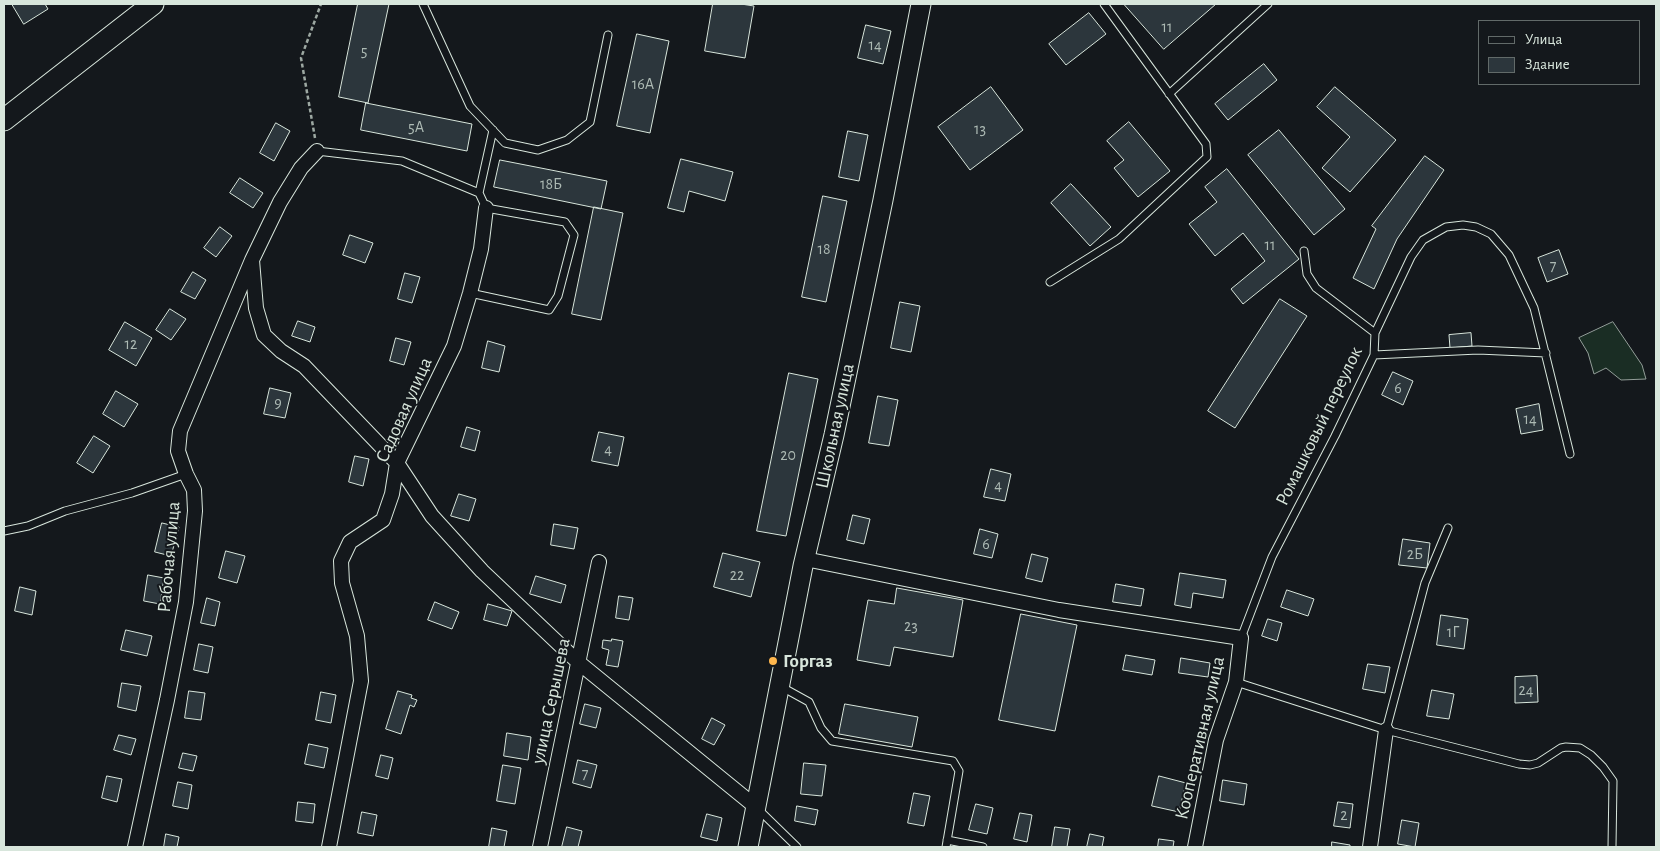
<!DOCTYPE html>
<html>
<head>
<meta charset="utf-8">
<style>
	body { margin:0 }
	#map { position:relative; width:1660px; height:851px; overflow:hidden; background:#14181c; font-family:"Alegreya Sans",sans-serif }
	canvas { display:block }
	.frame { position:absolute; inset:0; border:5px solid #d8e6dc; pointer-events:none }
	.legend { position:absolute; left:1478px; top:20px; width:162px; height:65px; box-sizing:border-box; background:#14181c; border:1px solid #626a69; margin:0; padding:6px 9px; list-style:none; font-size:15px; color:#d8e6dc }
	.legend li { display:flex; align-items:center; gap:10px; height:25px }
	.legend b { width:25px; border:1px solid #626a69 }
</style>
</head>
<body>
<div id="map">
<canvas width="1660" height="851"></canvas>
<div class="frame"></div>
<ul class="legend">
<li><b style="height:6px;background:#14181c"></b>Улица</li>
<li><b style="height:14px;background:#2c363c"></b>Здание</li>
</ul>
</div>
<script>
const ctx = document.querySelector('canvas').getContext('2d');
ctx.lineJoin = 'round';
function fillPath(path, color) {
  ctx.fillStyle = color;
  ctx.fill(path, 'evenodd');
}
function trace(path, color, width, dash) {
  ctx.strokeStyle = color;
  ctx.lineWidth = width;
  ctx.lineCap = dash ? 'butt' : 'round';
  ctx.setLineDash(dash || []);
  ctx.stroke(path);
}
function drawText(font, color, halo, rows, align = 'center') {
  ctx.font = font + ' "Alegreya Sans",sans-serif';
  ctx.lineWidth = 4;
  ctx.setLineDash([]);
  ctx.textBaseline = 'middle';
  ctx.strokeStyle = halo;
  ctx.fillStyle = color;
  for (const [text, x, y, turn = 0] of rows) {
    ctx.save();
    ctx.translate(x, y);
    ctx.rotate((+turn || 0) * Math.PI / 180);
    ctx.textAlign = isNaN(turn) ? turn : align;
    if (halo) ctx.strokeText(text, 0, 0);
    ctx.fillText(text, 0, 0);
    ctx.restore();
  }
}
const green = new Path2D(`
	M1613 322 1642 365 1646 379 1621 380 1606 368 1594 374 1588 353 1579 338Z`);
const building = new Path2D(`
	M12 4H45L48 9 24 24Z
	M358 4H389L368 103 339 97Z
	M713 4H741L754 6 745 58 705 51Z
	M1124 4H1216L1164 49Z
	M1089 13 1106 34 1066 65 1049 44Z
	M866 25 891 31 883 64 858 58Z
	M637 34 669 41 650 133 617 126Z
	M1264 64 1277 80 1228 120 1215 104Z
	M991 87 1023 130 970 170 938 127Z
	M1335 87 1396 140 1350 192 1322 168 1350 137 1317 107Z
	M366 103 472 124 467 151 361 130Z
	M1129 122 1170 171 1138 197 1114 168 1124 160 1107 141Z
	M276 123 290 131 274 161 260 153Z
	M1279 130 1345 209 1314 235 1248 155Z
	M848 131 868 135 859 181 839 177Z
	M1425 156 1444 170 1397 239 1374 289 1353 278 1376 229 1372 226Z
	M681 159 733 172 725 201 689 191 684 212 668 208Z
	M500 160 607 181 601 209 494 187Z
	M1227 169 1299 259 1243 304 1231 289 1265 261 1243 233 1215 256 1189 224 1217 202 1205 187Z
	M240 178 263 193 253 208 230 193Z
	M1071 184 1111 227 1090 246 1051 203Z
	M823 196 847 201 826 302 802 297Z
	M594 207 623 213 601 320 572 314Z
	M220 227 232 236 216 257 204 248Z
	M350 235 373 243 365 263 343 255Z
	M1559 250 1568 274 1547 282 1538 258Z
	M193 272 206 280 195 299 181 292Z
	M405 273 420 277 412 303 398 299Z
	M1280 299 1307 316 1235 428 1208 411Z
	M900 302 920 306 911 352 891 348Z
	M170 309 186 319 171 340 156 330Z
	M298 321 315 327 310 342 292 336Z
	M125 322 152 338 136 366 109 350Z
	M1471 333 1472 346 1450 348 1449 335Z
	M396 338 411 342 404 365 390 361Z
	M488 341 505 346 499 372 482 368Z
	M1393 372 1413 381 1403 405 1382 395Z
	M789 373 818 379 786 536 757 531Z
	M270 388 291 393 285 418 264 414Z
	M116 391 138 404 124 427 103 414Z
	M878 396 898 400 889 446 869 443Z
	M1539 404 1543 430 1521 434 1516 409Z
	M467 427 480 431 475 451 461 447Z
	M599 432 624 437 618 466 592 461Z
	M94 436 110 446 93 473 77 463Z
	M355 456 369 459 363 486 349 482Z
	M991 469 1011 474 1005 501 984 497Z
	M459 494 476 499 469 521 451 516Z
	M853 515 870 519 864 544 847 540Z
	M162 523 179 527 171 556 155 552Z
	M554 524 578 528 574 549 551 545Z
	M980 529 998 534 992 558 974 554Z
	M1403 539 1430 543 1427 568 1399 565Z
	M226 551 245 556 237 583 219 578Z
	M723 553 760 562 751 597 714 587Z
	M1032 554 1048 558 1042 582 1026 578Z
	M1180 573 1226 580 1223 598 1193 593 1191 608 1175 605Z
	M148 575 164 578 160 604 144 601Z
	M536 576 566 585 561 603 530 594Z
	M1116 584 1144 589 1141 606 1113 602Z
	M20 587 36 591 32 615 15 611Z
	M897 588 963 600 953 657 894 647 890 666 857 660 868 600 894 604Z
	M1287 590 1314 599 1308 616 1281 607Z
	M619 596 633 598 629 620 616 618Z
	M207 598 220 602 215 626 201 623Z
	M435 602 459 612 452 629 428 620Z
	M488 604 512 611 507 626 484 620Z
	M1021 614 1077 625 1055 731 999 720Z
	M1441 615 1468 619 1464 649 1437 645Z
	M1268 619 1282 623 1277 641 1262 636Z
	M126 630 152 636 147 656 121 650Z
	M612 639 623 641 618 667 606 665 609 650 602 648 603 640 611 641Z
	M199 644 213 647 208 673 194 670Z
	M1126 655 1155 660 1152 675 1123 670Z
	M1181 658 1210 663 1208 677 1179 673Z
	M1368 664 1390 667 1385 693 1363 689Z
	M1537 676 1538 702 1515 703V677Z
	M122 683 141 686 136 711 118 707Z
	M1432 690 1454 694 1449 719 1427 716Z
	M189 691 205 693 201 720 185 718Z
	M398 691 412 695 411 698 417 700 414 707 410 705 401 734 386 729Z
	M321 692 336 695 331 723 316 720Z
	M585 704 601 708 596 728 580 724Z
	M845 704 918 717 912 747 839 734Z
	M712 718 725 725 714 745 702 739Z
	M507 733 531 737 528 760 504 756Z
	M119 735 136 739 131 755 114 750Z
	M309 744 328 748 324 768 305 764Z
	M183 753 197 756 193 771 179 768Z
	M381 755 393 758 388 779 376 776Z
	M578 760 597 765 591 788 573 783Z
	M804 763 826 765 822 796 801 794Z
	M503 765 521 768 515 804 497 801Z
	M107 776 122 779 117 802 102 798Z
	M1159 776 1186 783 1179 812 1152 806Z
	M1223 780 1247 784 1244 805 1220 801Z
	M178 782 192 785 188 809 173 806Z
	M914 793 930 796 924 826 908 823Z
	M298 802 315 804 313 823 296 821Z
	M1338 802 1353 804 1350 828 1334 826Z
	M976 804 993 808 987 834 969 830Z
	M797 806 818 810 815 825 795 821Z
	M362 812 377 815 373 836 358 833Z
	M1020 813 1032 815 1027 842 1014 839Z
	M707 814 722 818 717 841 701 837Z
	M1402 820 1419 823 1415 847 1398 844Z
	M567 827 582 831 578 847H562Z
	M1055 827 1070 829 1067 847H1052Z
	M492 828 507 831 504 847H489Z
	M166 834 179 837 177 847H164Z
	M1090 834 1104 837 1102 847H1087Z
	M1159 839 1174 841 1173 847H1158Z
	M1332 842 1350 845V847H1332Z`);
const path = new Path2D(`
	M315 138 301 58 321 4`);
const service = new Path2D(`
	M423 4 470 106 505 143 538 150 567 140 590 122 608 35
	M1169 94 1268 4
	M317 151 402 161 479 193
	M1304 251 1307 274 1316 288 1375 333
	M1050 282 1119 239 1207 157 1206 144 1104 4
	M470 293 549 310 558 296 574 235 565 222 486 208 479 193 493 130
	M1374 355 1478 350 1546 353
	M4 531 28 526 65 511 132 493 186 474
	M1241 638 1272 557 1335 436 1374 355 1375 333 1411 257 1423 240 1446 227 1463 225 1476 227 1491 234 1509 255 1534 308 1570 454
	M1236 682 1386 730 1519 764 1530 765 1538 763 1561 748 1566 747 1580 748 1591 755 1603 767 1613 781 1612 847
	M780 686 809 702 821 728 832 741 953 761 959 771 946 847
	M1386 730 1425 583 1448 528
	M758 809 797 847
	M947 840 983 847`);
const minor = new Path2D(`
	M252 260 256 308 264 335 281 351 304 366 397 463 432 516 482 571 578 662 756 807
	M805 559 1059 610 1241 638 1236 682 1216 740 1195 847
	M135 847 167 700 186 602 195 511 194 490 186 474 178 451 180 431 252 260 280 202 301 168 317 151
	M329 847 361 681 357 636 342 583 341 561 350 542 383 520 392 494 397 463 454 346 470 293 481 249 486 208
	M540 847 599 562
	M1370 847 1386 730`);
const secondary = new Path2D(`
	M748 847 803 566 834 435 883 200 921 4`);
const primary = new Path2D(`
	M4 120 153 4`);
const markers = [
	[773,661,5,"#ffb74d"]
];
const numberNames = [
	["11",1167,27],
	["14",875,45],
	["5",364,51],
	["16А",643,84],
	["5А",416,127],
	["13",980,129],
	["18Б",551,184],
	["11",1270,245],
	["18",824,249],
	["7",1553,266],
	["12",131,344],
	["6",1398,388],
	["9",278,403],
	["14",1530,419],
	["4",608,449],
	["20",788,455],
	["4",998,485],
	["6",986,544],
	["2Б",1415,554],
	["22",737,575],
	["23",911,626],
	["1Г",1453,632],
	["24",1526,690],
	["7",585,774],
	["2",1344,815]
];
const streetNames = [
	["Садовая улица",404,410,-66],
	["Школьная улица",835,426,-78],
	["Ромашковый переулок",1319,426,-64],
	["Рабочая улица",169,557,-85],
	["улица Серышева",551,701,-78],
	["Кооперативная улица",1200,738,-77]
];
const poiNames = [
	["Горгаз",783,661]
];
fillPath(green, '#1a2d24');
trace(green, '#939e99', 1);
fillPath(building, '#2c363c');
trace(building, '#d8e6dc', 1);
trace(service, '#d8e6dc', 9);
trace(minor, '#d8e6dc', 16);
trace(secondary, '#d8e6dc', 21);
trace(primary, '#d8e6dc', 23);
trace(path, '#9da8a2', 2.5, [4, 2.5]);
trace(service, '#14181c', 7);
trace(minor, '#14181c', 14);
trace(secondary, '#14181c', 19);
trace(primary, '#14181c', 21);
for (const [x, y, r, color] of markers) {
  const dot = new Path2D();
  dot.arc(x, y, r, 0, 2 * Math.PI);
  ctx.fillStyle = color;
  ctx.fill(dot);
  trace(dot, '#14181c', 2);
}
drawText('16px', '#adbab4', null, numberNames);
drawText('19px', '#d8e6dc', '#14181c', streetNames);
drawText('bold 19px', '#d8e6dc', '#14181c', poiNames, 'left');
</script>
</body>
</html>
